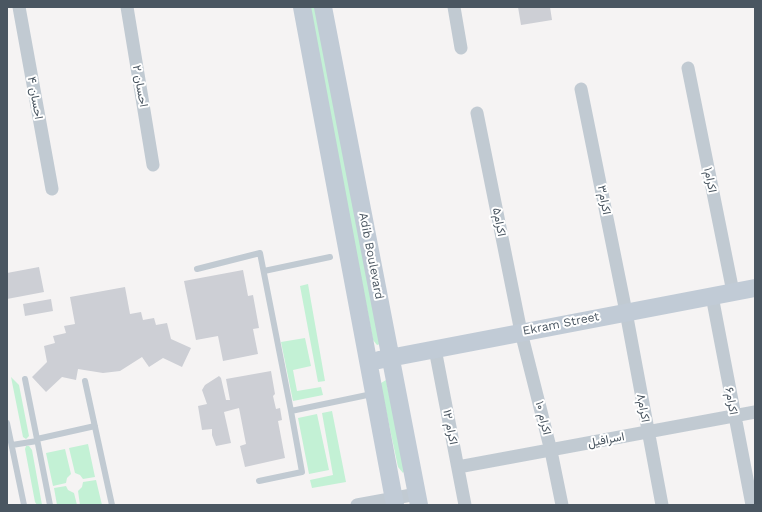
<!DOCTYPE html>
<html>
<head>
<meta charset="utf-8">
<style>
	body { margin:0 }
	#map { position:relative; width:762px; height:512px; overflow:hidden; background:#f5f3f3; font-family:"Work Sans",sans-serif }
	canvas { display:block }
	.frame { position:absolute; inset:0; border:8px solid #4a5661; pointer-events:none }
</style>
</head>
<body>
<div id="map">
<canvas width="762" height="512"></canvas>
<div class="frame"></div>
</div>
<script>
const ctx = document.querySelector('canvas').getContext('2d');
ctx.lineJoin = 'round';
function fillPath(path, color) {
  ctx.fillStyle = color;
  ctx.fill(path, 'evenodd');
}
function trace(path, color, width, dash) {
  ctx.strokeStyle = color;
  ctx.lineWidth = width;
  ctx.lineCap = dash ? 'butt' : 'round';
  ctx.setLineDash(dash || []);
  ctx.stroke(path);
}
function drawText(font, color, halo, rows, align = 'center') {
  ctx.font = font + ' "Work Sans",Vazirmatn,sans-serif';
  ctx.lineWidth = 4;
  ctx.setLineDash([]);
  ctx.textBaseline = 'middle';
  ctx.strokeStyle = halo;
  ctx.fillStyle = color;
  for (const [text, x, y, turn = 0] of rows) {
    ctx.save();
    ctx.translate(x, y);
    ctx.rotate((+turn || 0) * Math.PI / 180);
    ctx.textAlign = isNaN(turn) ? turn : align;
    if (halo) ctx.strokeText(text, 0, 0);
    ctx.fillText(text, 0, 0);
    ctx.restore();
  }
}
const green = new Path2D(`
	M309 7H317L380 344 377 345 373 340Z
	M308 284 325 381 318 382 300 286Z
	M305 338 311 366 293 370 297 391 321 387 323 395 293 401 281 342Z
	M11 377 19 385 29 436 26 439 23 437Z
	M386 380 405 470 403 473 398 467 381 387V383Z
	M332 411 346 482 312 488 310 480 333 475 322 413Z
	M317 414 329 470 309 474 298 418Z
	M88 444 95 477 83 479 80 475 75 473 69 448Z
	M26 446H29L32 450 42 505H37L35 502 25 449Z
	M65 449 71 474 67 478 66 483 53 486 46 453Z
	M96 480 102 505H80L78 491 82 487 83 482Z
	M66 486 68 490 74 493 77 505H57L54 488Z`);
const building = new Path2D(`
	M518 7H550L552 20 521 25Z
	M39 267 44 292 7 299V273Z
	M243 270 248 296 253 295 259 328 253 329 258 354 223 361 218 336 196 340 184 281Z
	M125 287 130 314 141 312 143 320 154 318 156 325 167 323 171 339 191 348 182 367 163 358 149 367 142 357 120 371 103 373 78 369 76 380 62 377 46 392 32 377 47 362 44 346 55 343 53 336 66 333 64 326 75 324 70 297Z
	M51 299 53 311 25 316 23 304Z
	M271 371 275 394 273 396 276 409 280 408 282 420 278 421 285 458 245 467 240 446 246 444 239 408 224 412 231 443 216 446 212 435V429L202 430 198 406 207 404 202 390 205 385 219 376 221 378 226 400H230L226 379Z`);
const lane = new Path2D(`
	M197 269 260 253 291 411
	M264 271 330 257
	M25 379 37 439
	M85 381 112 505
	M7 423 24 505
	M12 445 37 441
	M259 481 302 472 291 411 372 394
	M50 505 37 439 95 426`);
const street = new Path2D(`
	M19 7 52 189
	M127 7 153 165
	M454 7 461 48
	M688 68 733 292
	M581 89 626 312 662 505
	M477 113 521 332 551 451 562 505
	M712 296 752 505
	M435 349 465 505
	M458 467 755 412
	M357 505 417 494`);
const secondary = new Path2D(`
	M302 7 395 505
	M323 7 419 505
	M379 360 755 288`);
const streetNames = [
	["احسان ۲",140,86,80],
	["احسان ۴",35,98,80],
	["اکرام۱",710,180,78],
	["اکرام۳",604,200,79],
	["اکرام۵",499,222,79],
	["Adib Boulevard",371,256,79],
	["Ekram Street",561,324,-11],
	["اکرام۶",731,401,80],
	["اکرام۸",643,408,80],
	["اکرام ۱۰",543,418,76],
	["اکرام ۱۲",450,427,79],
	["اسرافیل",606,440,-11]
];
fillPath(green, '#c3f1d5');
fillPath(building, '#cdcfd5');
trace(lane, '#c1cad2', 6);
trace(street, '#c1cad2', 13);
trace(secondary, '#c1cbd6', 18);
drawText('12px', '#4a5661', '#fff', streetNames);
</script>
</body>
</html>
